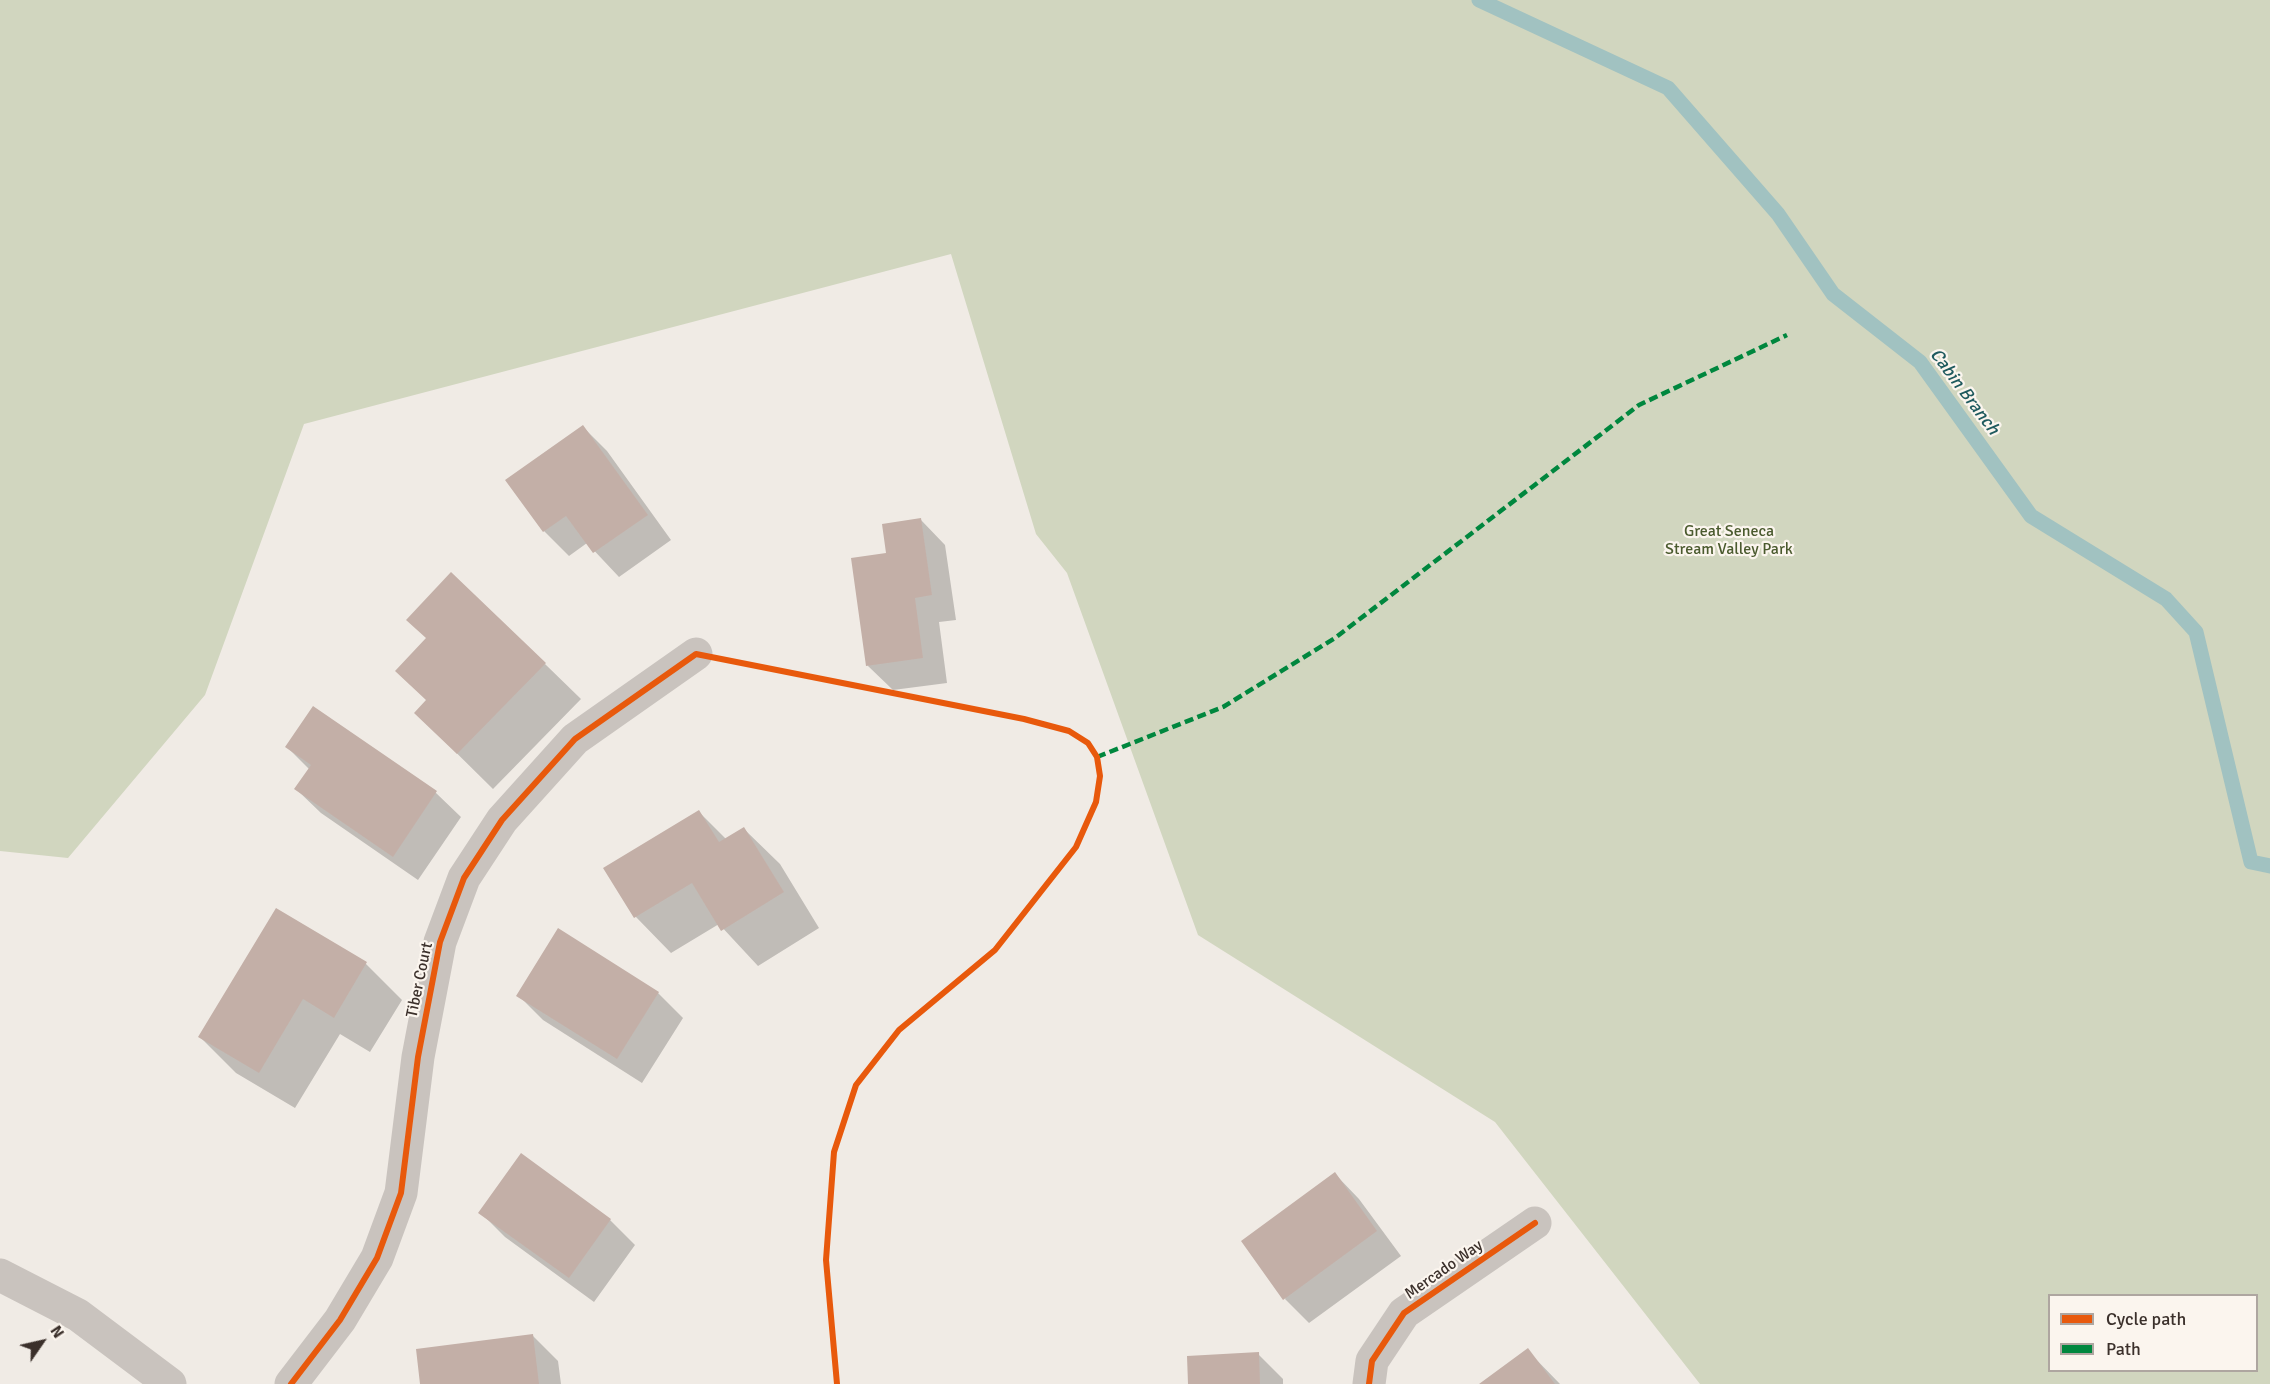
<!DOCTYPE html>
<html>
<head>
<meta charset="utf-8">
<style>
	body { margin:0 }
	#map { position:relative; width:2270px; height:1384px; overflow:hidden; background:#f0ebe5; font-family:Signika,sans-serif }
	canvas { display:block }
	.legend { position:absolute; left:2048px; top:1294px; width:210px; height:78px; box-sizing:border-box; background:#fbf5ee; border:2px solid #aea6a0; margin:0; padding:8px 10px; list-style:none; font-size:18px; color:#3b302b }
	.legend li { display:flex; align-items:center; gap:12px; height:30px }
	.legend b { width:30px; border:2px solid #aea6a0 }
	.north { position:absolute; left:12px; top:1312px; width:60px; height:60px; -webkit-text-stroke:4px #fbf5ee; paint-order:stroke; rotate:56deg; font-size:16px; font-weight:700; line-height:24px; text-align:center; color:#3b302b }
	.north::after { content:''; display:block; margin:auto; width:21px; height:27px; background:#3b302b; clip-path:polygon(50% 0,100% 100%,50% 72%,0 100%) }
</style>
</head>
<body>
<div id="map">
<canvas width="2270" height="1384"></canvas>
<ul class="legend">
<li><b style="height:8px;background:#e8590c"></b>Cycle path</li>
<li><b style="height:8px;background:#00873e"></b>Path</li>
</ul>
<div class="north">N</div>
</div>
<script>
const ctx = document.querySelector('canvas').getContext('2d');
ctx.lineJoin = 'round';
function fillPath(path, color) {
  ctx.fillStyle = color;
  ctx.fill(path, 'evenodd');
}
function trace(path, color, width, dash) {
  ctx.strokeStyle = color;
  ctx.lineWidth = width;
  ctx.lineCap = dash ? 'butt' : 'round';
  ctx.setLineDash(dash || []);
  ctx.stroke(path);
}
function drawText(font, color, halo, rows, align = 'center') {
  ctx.font = font + ' Signika,sans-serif';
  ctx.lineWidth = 4.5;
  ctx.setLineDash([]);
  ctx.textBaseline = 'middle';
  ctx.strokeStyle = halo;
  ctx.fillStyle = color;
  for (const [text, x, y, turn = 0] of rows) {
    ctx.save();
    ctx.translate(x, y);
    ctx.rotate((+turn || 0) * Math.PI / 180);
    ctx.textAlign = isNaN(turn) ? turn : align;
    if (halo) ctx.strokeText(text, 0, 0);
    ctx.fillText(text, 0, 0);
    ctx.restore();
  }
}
const green = new Path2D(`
	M0 0H2270V1384H1700L1495 1122 1198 935 1067 573 1036 534 951 254 304 424 205 695 68 858 0 851ZM2050 1296H2256V1370H2050Z`);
const shadow = new Path2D(`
	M583 427 607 451 671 540 619 577 587 543 569 556 544 531Z
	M921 520 945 545 956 620 939 622 947 683 893 690 868 666Z
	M545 664 581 699 493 789 416 713 428 701Z
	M314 708 436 793 461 817 418 880 321 813 296 789 310 770 287 747Z
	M699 812 726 839 744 829 780 864 819 928 758 966 719 924 671 953 636 917 606 868Z
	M277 910 366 964 402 1000 370 1052 340 1034 295 1108 236 1073 200 1037Z
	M558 930 658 993 683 1018 642 1083 543 1020 518 995Z
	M521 1155 610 1220 635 1245 594 1302 505 1237 480 1212Z
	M1335 1174 1359 1199 1401 1256 1309 1323 1285 1299Z
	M533 1336 558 1361 561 1384H421Z
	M1527 1350 1560 1384H1482Z
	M1258 1354 1283 1379V1384H1189Z`);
const stream = new Path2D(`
	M1479 0 1668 88 1778 214 1833 294 1920 362 2031 516 2166 599 2196 632 2251 862 2270 866`);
const building = new Path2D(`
	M583 425 648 515 593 553 566 516 543 532 505 480Z
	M921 518 932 595 915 598 923 658 866 666 851 558 886 553 882 524Z
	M451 572 546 663 457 754 414 713 426 700 395 671 426 638 406 620Z
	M313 706 437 791 393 857 294 789 311 765 285 747Z
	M699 810 719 842 744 827 784 892 721 931 692 883 634 918 603 868Z
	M276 908 367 962 334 1018 303 999 259 1073 198 1037Z
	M558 928 659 992 617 1059 516 996Z
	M521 1153 611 1219 569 1278 478 1213Z
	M1335 1172 1377 1231 1283 1300 1241 1241Z
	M533 1334 539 1384H420L416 1349Z
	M1528 1348 1555 1384H1479Z
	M1259 1352 1260 1384H1188L1187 1356Z`);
const minor = new Path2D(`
	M0 1275 78 1315 170 1384
	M291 1384 340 1320 377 1258 401 1193 418 1057 440 942 464 878 502 820 575 739 696 654
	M1369 1384 1372 1361 1404 1313 1535 1223`);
const quiet = new Path2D(`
	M1097 757 1223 707 1335 638 1639 405 1787 335`);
const cycleway = new Path2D(`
	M291 1384 340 1320 377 1258 401 1193 418 1057 440 942 464 878 502 820 575 739 696 654 1024 719 1069 731 1088 743 1097 757 1100 776 1096 802 1076 847 995 950 899 1030 856 1085 834 1152 826 1260 837 1384
	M1369 1384 1372 1361 1404 1313 1535 1223`);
const parkNames = [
	["Great Seneca",1729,532],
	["Stream Valley Park",1729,550]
];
const streetNames = [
	["Tiber Court",420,980,-78],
	["Mercado Way",1444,1270,-35]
];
const waterNames = [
	["Cabin Branch",1964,392,53]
];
fillPath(green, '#d1d6bf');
fillPath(shadow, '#0003');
trace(stream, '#a1c2c1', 15);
fillPath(building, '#c3afa7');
trace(minor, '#c9c3be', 33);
trace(quiet, '#00873e', 4.5, [9, 4.5]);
trace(cycleway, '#e8590c', 6);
drawText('16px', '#4a5a2e', '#fbf5ee', parkNames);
drawText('16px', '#3b302b', '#fbf5ee', streetNames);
drawText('italic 18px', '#1f5a5e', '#fbf5ee', waterNames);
</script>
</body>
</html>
